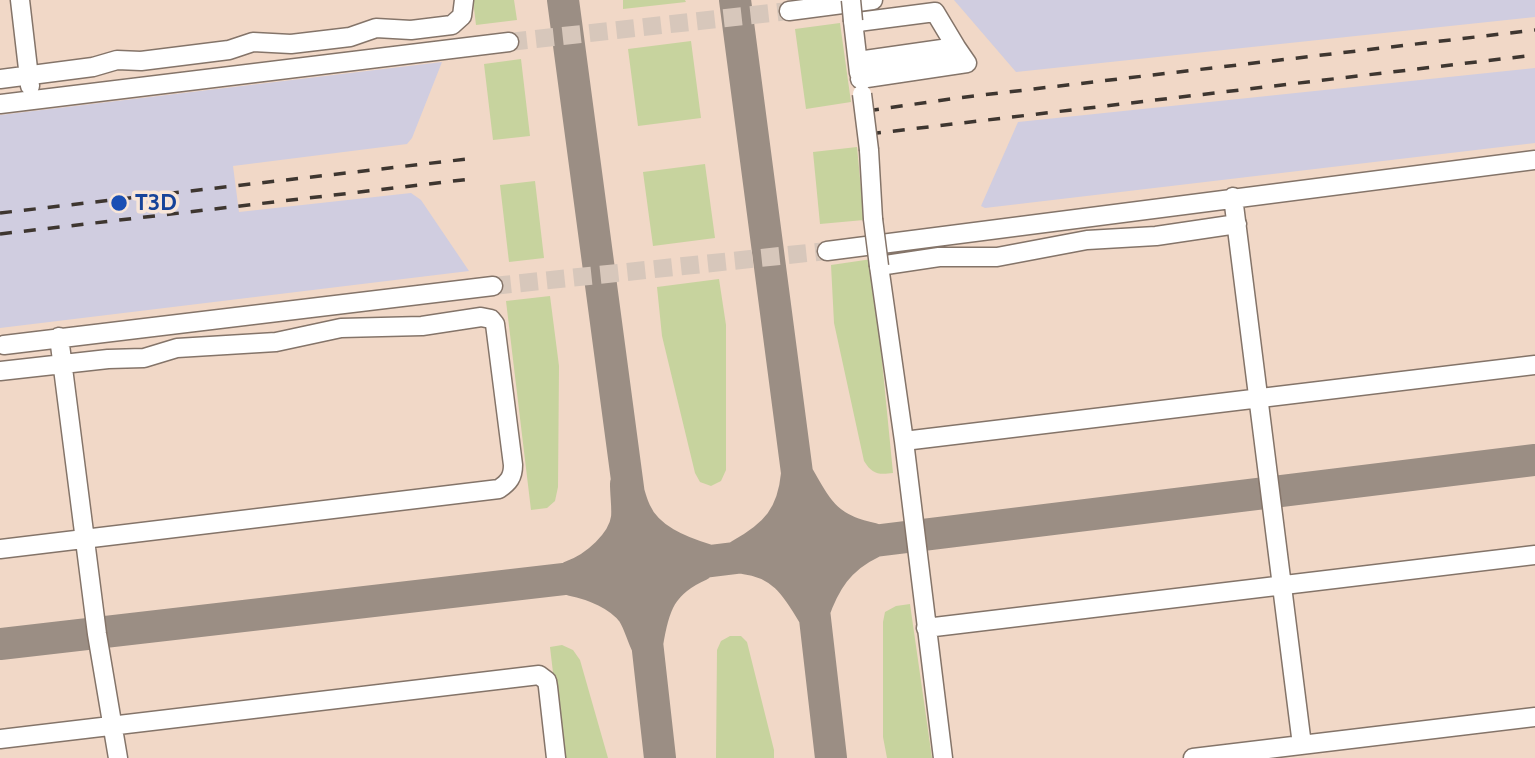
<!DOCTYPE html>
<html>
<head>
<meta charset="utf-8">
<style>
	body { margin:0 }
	canvas { display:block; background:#f8e6d9 }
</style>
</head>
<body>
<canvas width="1535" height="758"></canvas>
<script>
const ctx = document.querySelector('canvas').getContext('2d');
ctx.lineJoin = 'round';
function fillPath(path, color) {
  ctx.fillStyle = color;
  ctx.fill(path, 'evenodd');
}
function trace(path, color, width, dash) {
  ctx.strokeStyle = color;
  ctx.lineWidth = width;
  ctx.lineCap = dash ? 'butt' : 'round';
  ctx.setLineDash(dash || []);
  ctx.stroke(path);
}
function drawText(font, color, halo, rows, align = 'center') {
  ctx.font = font + ' Cabin,sans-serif';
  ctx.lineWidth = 7;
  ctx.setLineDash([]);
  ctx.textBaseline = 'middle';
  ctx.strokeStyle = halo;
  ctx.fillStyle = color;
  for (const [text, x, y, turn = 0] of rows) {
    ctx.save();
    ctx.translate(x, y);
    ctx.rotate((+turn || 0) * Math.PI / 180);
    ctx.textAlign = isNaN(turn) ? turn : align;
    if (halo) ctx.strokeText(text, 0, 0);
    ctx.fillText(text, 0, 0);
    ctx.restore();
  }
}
const built = new Path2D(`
	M0 0H1535V758H0Z`);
const green = new Path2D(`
	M473 0H514L517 20 476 25Z
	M623 0H685L686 2 623 9Z
	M840 23 851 102 806 109 795 29Z
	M691 41 701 118 638 126 628 49Z
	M521 59 530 136 493 140 484 64Z
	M857 147 864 220 820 224 813 152Z
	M705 164 715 238 653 246 643 172Z
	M535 181 544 258 509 262 500 185Z
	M872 259 893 473C878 475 872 474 864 461L834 323 831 265Z
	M719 279 726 325V470L721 481 711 486 700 482 695 473 662 336 657 287Z
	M550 296 559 366 558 487 555 501 547 508 531 510 506 301Z
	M910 604 932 758H887L883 737V622L885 612 896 606Z
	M730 636H741L747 642 774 750V758H716L717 650 721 641Z
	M562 645 573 650 580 660 608 758H563L550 647Z`);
const taxiway = new Path2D(`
	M563 0 639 570 660 758
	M735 0 807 549 831 758
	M740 555C776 535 793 516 797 474 818 511 827 530 873 539
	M744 558C781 562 796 585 813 614 824 582 839 558 871 543
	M572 576C595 568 624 543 627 518 628 507 626 495 626 484 629 493 631 503 635 511 647 539 680 552 707 560
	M572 580C593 584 620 595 633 613 639 622 642 635 647 645 653 605 661 582 700 565
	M0 644 564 579 1535 460`);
const building = new Path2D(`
	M954 0H1535V17L1016 72Z
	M442 62 412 138 407 144 233 166 239 212 411 193 421 200 469 271 0 328V115Z
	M1535 68V143L985 208 981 206 1018 122Z`);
const minorTunnel = new Path2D(`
	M509 42 789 11
	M493 286 827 251`);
const minor = new Path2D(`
	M20 0 30 86
	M789 11 873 0
	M853 21 859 73
	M854 29 858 22 935 12 956 47 858 61
	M0 79 93 67 117 60 141 61 229 50 253 42 291 44 350 37 376 28 411 30 452 25 462 16 464 0
	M860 79 967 63 956 47
	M0 104 509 42
	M869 150 873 219
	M1233 197 1302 745
	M827 251 1535 160
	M59 337 97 634 118 758
	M4 345 493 286
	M0 371 108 359 144 358 177 348 276 342 341 328 422 326 481 317 491 319 495 324 513 465C513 477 509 482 499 489L0 549
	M904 441 1535 365
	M926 628 1535 555
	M0 739 539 675 547 681 548 687 556 758
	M943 758 904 441 879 266 939 257H997L1087 240 1156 236 1237 224
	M1193 758 1535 717`);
const rail = new Path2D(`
	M867 111 957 98 1535 30
	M869 134 1535 55
	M0 213 467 159
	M0 234 471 179`);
const minorBridge = new Path2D(`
	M851 0 853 21
	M862 94 869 150
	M873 219 879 266`);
const markers = [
	[119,203,9,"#1a4fb4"]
];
const transitNames = [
	["T3D",135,203]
];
fillPath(built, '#f1d8c7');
fillPath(green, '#c7d39e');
trace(taxiway, '#9b8e84', 32);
fillPath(building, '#d0cde0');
trace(minorTunnel, '#d7c7bb', 18, [18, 9]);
trace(minor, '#847469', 21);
trace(minor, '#fff', 18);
trace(rail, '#3e3630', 3.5, [12, 12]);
trace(minorBridge, '#847469', 21, []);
trace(minorBridge, '#fff', 18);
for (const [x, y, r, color] of markers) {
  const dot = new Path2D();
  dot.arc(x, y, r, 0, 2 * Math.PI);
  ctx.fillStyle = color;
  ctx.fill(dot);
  trace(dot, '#f8e6d9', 2.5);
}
drawText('bold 23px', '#164399', '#f8e6d9', transitNames, 'left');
</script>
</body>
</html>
